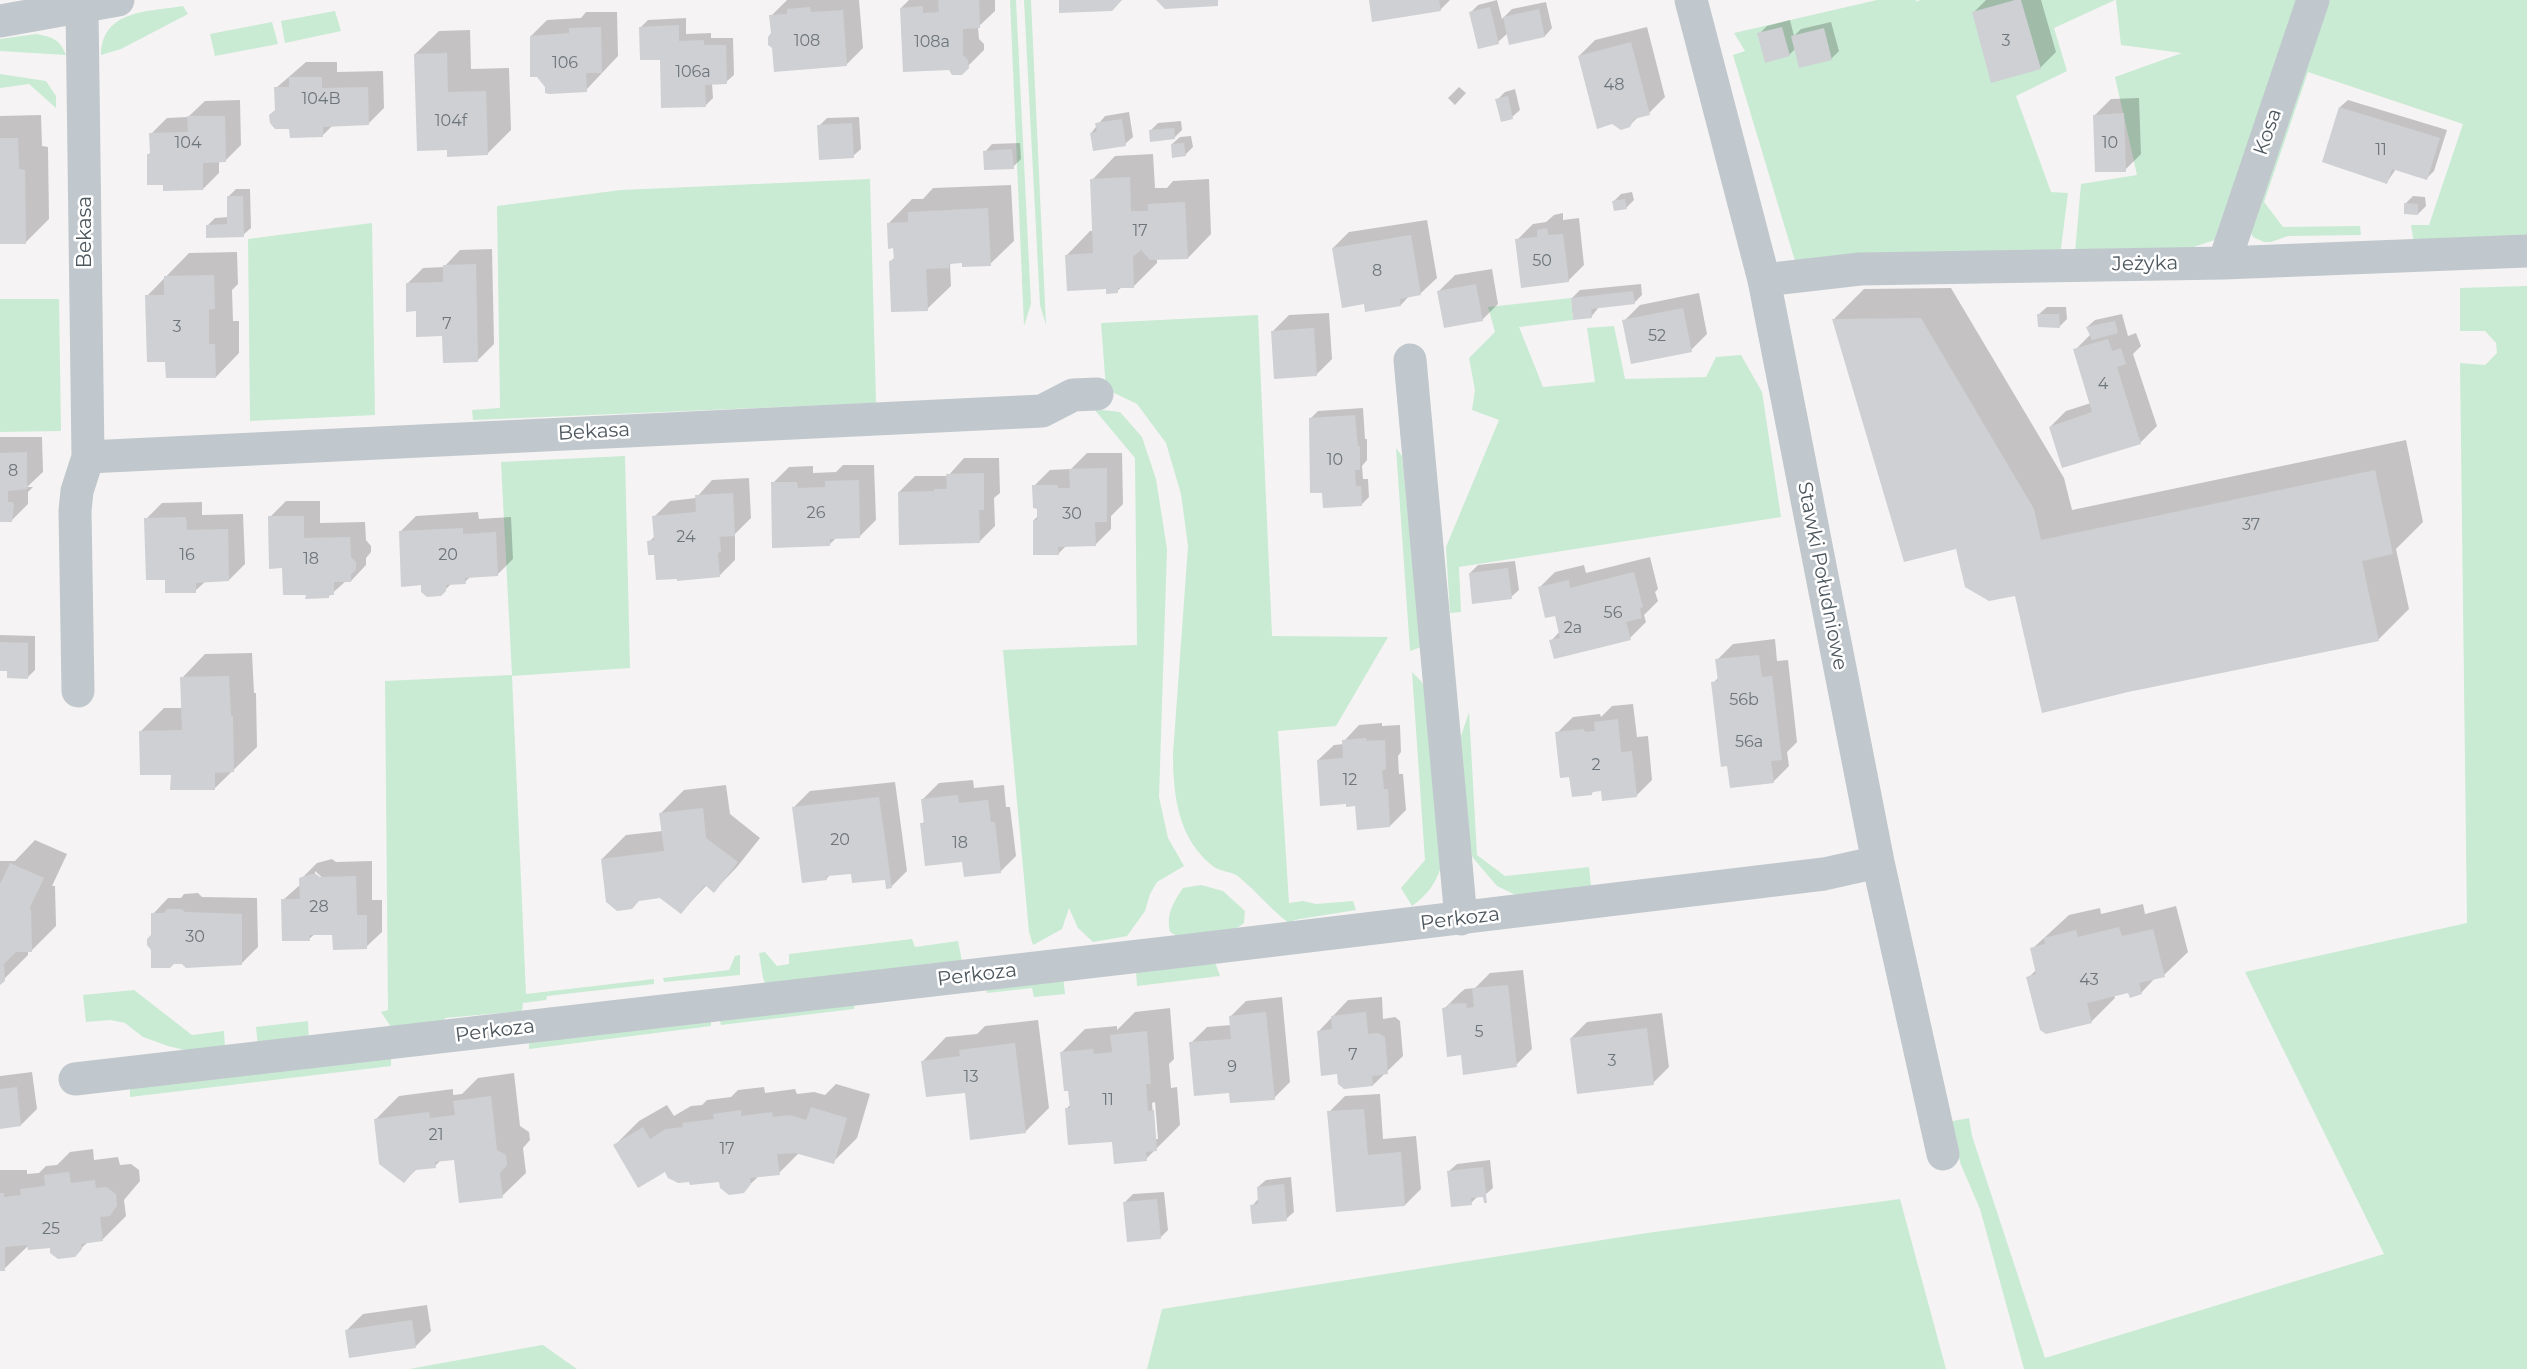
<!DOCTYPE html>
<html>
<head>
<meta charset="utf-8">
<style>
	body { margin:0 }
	canvas { display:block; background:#f5f3f3 }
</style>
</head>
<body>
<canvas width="2527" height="1369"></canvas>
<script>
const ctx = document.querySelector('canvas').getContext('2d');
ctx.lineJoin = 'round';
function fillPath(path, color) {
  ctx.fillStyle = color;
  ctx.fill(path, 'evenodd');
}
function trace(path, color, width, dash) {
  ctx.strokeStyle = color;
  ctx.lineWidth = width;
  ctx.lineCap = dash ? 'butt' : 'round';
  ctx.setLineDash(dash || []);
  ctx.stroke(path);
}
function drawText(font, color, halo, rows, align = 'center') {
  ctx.font = font + ' Montserrat,sans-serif';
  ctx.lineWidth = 5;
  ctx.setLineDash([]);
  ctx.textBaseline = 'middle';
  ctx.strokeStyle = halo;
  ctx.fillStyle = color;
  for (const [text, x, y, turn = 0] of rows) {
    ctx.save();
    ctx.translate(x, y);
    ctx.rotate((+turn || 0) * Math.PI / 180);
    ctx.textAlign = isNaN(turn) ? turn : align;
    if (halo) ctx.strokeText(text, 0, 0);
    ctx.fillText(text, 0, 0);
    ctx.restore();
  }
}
const green = new Path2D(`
	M1010 0H1016L1031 304 1024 326Z
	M1024 0H1031L1046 325 1040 305Z
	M1877 0H1917L1914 2 1921 0H2115L2054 28 2067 71 2016 96 2051 192 2068 193 2060 256 1795 261 1733 55 1745 51 1734 33Z
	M2116 0H2306L2221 238 2184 250 2075 253 2081 184 2137 175 2115 77 2182 53 2121 45Z
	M2324 0H2527V242L2414 244 2411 225H2429L2463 124 2308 72 2264 202 2283 227 2360 226 2361 235 2288 236 2271 242H2264L2253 237 2250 230Z
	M183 6 188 14 121 49 101 55C102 9 149 12 183 6Z
	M335 11 341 31 285 43 281 21Z
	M272 22 278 44 215 56 210 34Z
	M36 34C52 37 60 39 66 55L0 51V39Z
	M0 74 46 81 56 96V108L29 84 0 88Z
	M870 179 876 403 473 420 472 410 500 408 497 206 621 190Z
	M372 223 375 415 250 421 248 239Z
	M2527 286V1369H2024L1980 1209 1961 1165 1948 1122 1969 1118 1972 1136 2045 1358 2384 1254 2245 972 2467 923 2460 363 2485 365 2497 353 2496 343 2485 331H2460V288Z
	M1571 298 1573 320 1519 327 1543 387 1595 382 1587 328 1614 326 1625 379 1706 377 1716 357 1741 355 1762 392 1781 517 1459 567 1461 612 1450 613 1446 547 1499 420 1472 410 1475 390 1469 358 1495 332 1488 307Z
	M0 299H59L61 431 0 432Z
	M1258 315 1272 636 1388 637 1336 726 1278 731 1289 903 1303 901 1316 904 1353 901 1356 910 1294 920V927C1274 913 1258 893 1239 877 1232 871 1221 872 1214 867 1178 840 1173 795 1173 754L1188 546 1181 494 1166 443 1137 404 1106 389 1101 323Z
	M1094 409 1120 412 1142 437 1156 479 1167 549 1159 797 1168 838 1184 866 1157 882 1150 894 1145 911 1127 936 1093 942 1078 928 1069 908 1062 929 1033 945 1029 932 1003 650 1137 645 1135 458Z
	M1396 448 1402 456 1421 647 1410 651Z
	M625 456 630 668 512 676 526 994 654 979V984L547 996 546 1000 523 1003 522 1011 445 1018 444 1028 395 1033 381 1012 388 1010 385 681 512 675 501 462Z
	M1412 672 1421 681 1427 692 1441 867C1435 885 1427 895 1412 906L1401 888 1425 860Z
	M1469 712 1477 855 1505 876 1589 867 1592 895 1520 897 1497 886 1473 858 1464 835 1461 736Z
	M1201 885 1223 891 1245 911 1244 923 1234 930 1184 940 1170 932C1166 914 1173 903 1183 888Z
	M912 939 915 947 958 941 963 966 767 988 763 978 759 953 765 952 777 966 789 964V954Z
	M740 955V975L664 982 663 978 729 970 735 956Z
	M1213 957 1220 976 1137 986 1136 971Z
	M1063 976 1065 994 1034 997 1032 988 987 993 985 983Z
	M134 990 192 1035 224 1031 225 1047 197 1053 168 1046 143 1037 125 1023 110 1020 86 1022 83 995Z
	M855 1003 854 1009 721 1025 718 1013Z
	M711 1014V1026L529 1049V1036Z
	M308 1021 309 1042 258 1047 256 1027Z
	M391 1058V1066L130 1097V1084Z
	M1900 1199 1946 1369H1147L1162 1309 1647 1233Z
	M543 1345 577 1369H409L542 1345Z`);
const shadow = new Path2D(`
	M787 0H859L863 48 847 64 773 48 771 16Z
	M909 0H995V11L978 27 979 39 984 44V50L961 73 901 8Z
	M1371 0H1450L1440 10Z
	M1497 0 1502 19 1512 9 1546 2 1552 28 1545 36 1508 33 1498 42 1471 12 1478 5Z
	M1986 0H2041L2056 52 2040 68 1973 13Z
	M586 12H617L618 56 586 90 531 36 547 20 581 18Z
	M686 18V34L711 33V38H733L734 75 726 82 712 83 713 98 705 106 662 58 641 27 648 20Z
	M1790 20 1794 36 1801 29 1831 22 1839 51 1831 59 1796 48 1789 55 1759 34 1767 26Z
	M1647 27 1665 97 1649 113 1639 116 1629 126 1579 56 1595 40Z
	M470 30 471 69 509 68 511 130 487 154 448 148 415 54 439 31Z
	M306 62H337V72L383 71 384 108 368 124 333 125 322 136 291 127 276 110V88Z
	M1459 87 1466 93 1455 105 1448 98Z
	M1515 89 1520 110 1512 117 1497 100 1505 92Z
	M2139 98 2141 154 2125 170 2095 115 2111 99Z
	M240 100 241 145 225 161H219V173L203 189 164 183 148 155 152 151 151 134 167 118 188 117 205 101Z
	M2348 100 2447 130 2434 171 2426 179 2396 169 2387 182 2324 161 2340 107Z
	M1129 112 1133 137 1125 144 1091 133 1105 116Z
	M41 115 42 146 48 147 49 219 25 243H0V116Z
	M859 117 861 149 853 156 819 126 827 118Z
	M1181 121 1182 130 1174 138 1150 131 1158 123Z
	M1191 136 1193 147 1185 155 1172 144 1180 137Z
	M1020 143 1021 159 1013 167 985 152 992 144Z
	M1153 154 1155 188H1167L1173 181 1209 179 1211 234 1188 258 1157 259V263L1134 286 1122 287 1117 291 1107 288 1067 255 1090 231H1094L1092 180 1115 156Z
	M1011 185 1014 241 990 264 952 262 950 265 951 286 927 309 891 261 895 257 889 223 912 199H923L933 188Z
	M236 189H250L251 228 243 235 208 225 215 218 229 217 228 197Z
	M1632 192 1634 200 1626 208 1613 202 1621 194Z
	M2413 196 2425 197 2426 206 2418 214 2405 204Z
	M1563 213V220L1579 218 1584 265 1568 281 1517 240 1533 224 1546 222 1554 215Z
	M1427 220 1437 278 1421 293 1410 295 1401 305 1365 303 1333 248 1349 232Z
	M492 249 494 344 478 360 418 310 407 284 423 268 444 267 460 250Z
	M237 252 238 284 232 290 233 321H239V353L216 377 166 360 147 296 189 253Z
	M1492 269 1498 304 1482 320 1439 291 1455 275Z
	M1641 284 1642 295 1635 302 1599 307 1591 317 1572 298 1580 290Z
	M1951 288 2064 478 2072 510 2406 440 2423 522 2396 549 2409 609 2378 640 2016 594 1957 547 1834 319 1864 289Z
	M1699 293 1707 334 1691 350 1624 321 1640 305Z
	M2047 307H2066L2067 319 2060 326 2039 314Z
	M1329 313 1332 359 1316 375 1273 331 1289 315Z
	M2122 314 2128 336 2136 333 2141 346 2133 354 2157 426 2141 442 2063 466 2050 427 2066 411 2091 403 2075 350 2091 334 2087 327 2095 320Z
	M1363 408 1365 439H1367V460L1362 466 1363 479H1368L1369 497 1362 504 1323 491 1310 419 1318 411Z
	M0 437H42L43 472 27 487H33L28 492V504L12 520H0Z
	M1087 453H1122L1123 504 1111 516V529L1095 545H1067L1058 554 1034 520 1038 516 1034 486 1050 470 1071 469Z
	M964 458H999L1000 493 994 498 995 526 979 542 899 492 915 476H948Z
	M843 465H874L876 520 860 536 837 537 829 545 773 483 789 467 813 466V473L836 472Z
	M749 478 751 518 735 534V560L719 576 656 554 649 542 655 536 654 517 670 501 696 498 712 480Z
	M286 501H320V523L365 522 366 540 371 546V552L366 558V565L351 581H346L328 597 307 593 284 567 270 517Z
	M202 502V515L243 514 245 564 229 580 206 581 195 591 166 578 146 519 162 503Z
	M478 512 479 519 511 517 513 559 497 575 471 576 465 582 452 583 440 595 423 584 400 532 416 516Z
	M1650 557 1658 589 1655 592 1658 601 1644 615 1646 622 1630 638 1551 641 1560 631 1556 614 1539 588 1555 572 1584 565 1586 573Z
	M1515 561 1519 590 1511 597 1470 573 1478 565Z
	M0 635 35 636V670L27 678 8 670H0Z
	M1775 639 1777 661 1788 660 1797 742 1787 752 1789 766 1773 782 1713 683 1719 677 1717 660 1733 644Z
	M252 653 254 693H256L257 747 215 788 173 773 140 732 164 708H183L182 678 205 654Z
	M1633 704 1637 737 1648 736 1652 780 1636 796 1603 789 1595 790 1591 794 1570 775 1557 733 1573 717 1600 714 1601 717 1612 706Z
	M1382 723V726L1400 725 1401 752 1398 756 1399 774H1403L1406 810 1390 826 1357 805 1318 760 1334 745 1344 744V741L1359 725Z
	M973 780 974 788 1004 785 1006 807H1010L1016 856 1000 872 964 860 922 824 925 820 923 799 939 783Z
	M895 782 907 871 891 887 886 879 852 872 831 874 826 879 794 807 810 791Z
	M726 785 730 814 760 838 737 867 714 891 707 885 681 912 602 859 626 835 663 831 661 813 684 790Z
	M35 840 67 854 52 886H55L56 926 32 950H28V955L0 983V861H15Z
	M332 859 336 862 372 861V900H382V932L366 947 334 933 315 934 309 939 283 900 301 884V879L317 863ZM315 871 326 881 315 875Z
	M198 893 202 897 257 898 258 947 242 963 153 935V914L168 898H181L184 894Z
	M2143 904 2145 914 2176 906 2188 952 2164 975 2156 977 2141 993 2129 992 2114 995 2115 998 2091 1022 2028 978 2037 969 2032 949 2069 915 2100 908 2101 914Z
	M1523 970 1532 1049 1516 1065 1463 1053 1444 1009 1460 993 1465 989 1475 988 1490 973Z
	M1282 997 1290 1082 1274 1098 1231 1091 1191 1043 1207 1027 1231 1025 1230 1017 1246 1001Z
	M1382 997 1383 1019 1395 1017 1400 1021 1403 1056 1373 1085 1339 1073 1319 1031 1348 1000Z
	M1170 1008 1174 1059 1169 1064 1171 1088 1177 1087 1180 1125 1146 1159 1066 1109 1071 1104 1062 1052 1085 1029 1117 1026V1030L1135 1012ZM1155 1102 1158 1139H1155L1152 1103Z
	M1662 1013 1669 1067 1653 1083 1571 1038 1587 1022Z
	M1038 1020 1049 1108 1025 1132 923 1061 946 1037 977 1034 985 1026Z
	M32 1072 37 1109 21 1125 0 1128V1076Z
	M514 1073 520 1126 529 1132 530 1140 523 1148 526 1173 502 1196 455 1158 441 1160 435 1166 417 1169 404 1181 376 1119 399 1096 453 1089V1095L462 1094 478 1078Z
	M836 1084 870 1094 857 1138 833 1162 800 1152 779 1173 759 1176 743 1191 720 1181H690L615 1145 639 1121 667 1105 674 1116 691 1106 702 1105 707 1100 731 1097 738 1090 764 1087 765 1093 795 1089 797 1094 814 1092 825 1095Z
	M1380 1094 1383 1139 1416 1136 1421 1189 1405 1205 1329 1112 1345 1096Z
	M93 1149 94 1160 118 1157 120 1165 131 1164 139 1170 140 1181 124 1200 126 1216 102 1240 89 1241 74 1255 51 1246 29 1245 4 1269 0 1270V1170H27V1174L39 1173 46 1166 57 1165 70 1152Z
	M1490 1160 1493 1188 1485 1195 1478 1196 1471 1203 1449 1171 1457 1164Z
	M1291 1177 1294 1212 1286 1219 1252 1206 1259 1198 1258 1187 1266 1180Z
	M1164 1192 1168 1230 1160 1238 1125 1202 1133 1194Z
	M427 1305 431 1331 415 1347 347 1330 363 1314Z`);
const building = new Path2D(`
	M938 0H979L980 28 963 29V55L968 60 969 68 962 75H952L949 70 903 72 900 8 923 6V13L939 12Z
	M1059 0H1122L1112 11 1059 13Z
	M1156 0H1218V6L1165 9Z
	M1369 0H1439L1441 11 1372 22Z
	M2015 0H2021L2041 69 1991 83 1972 12Z
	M810 7 811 12 843 10 847 66 774 72 772 48 768 45V37L771 33 769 15 787 14V9Z
	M1490 7 1499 44 1478 49 1469 12Z
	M1539 9 1545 37 1509 45 1503 17Z
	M679 25V41L704 40V45H726L727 84 705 85 706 107 661 108 660 60H640L639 27Z
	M601 27 602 73H586L587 92 549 94 545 93V87L537 77H530V36L569 33V28Z
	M1782 27 1790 56 1765 63 1757 33Z
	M1824 28 1832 60 1799 68 1791 36Z
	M1631 42 1650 115 1634 119 1630 127 1621 130 1612 124 1597 129 1578 56Z
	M447 53 448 92 486 91 488 155 447 157V150L417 151 414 54Z
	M289 77H322V88L368 87 369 125 323 127V137L290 138 289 129H275L270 123 269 115 275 110 274 87H289Z
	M1508 96 1513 119 1501 122 1495 99Z
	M2339 107 2440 138 2427 180 2392 169 2387 184 2322 162Z
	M2124 113 2126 172H2095L2093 115Z
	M187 116H225L226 162 203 163V190L163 191V185H147V154H150L149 133 188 132Z
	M1122 119 1126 146 1093 151 1090 133 1097 132 1095 123Z
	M852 123 854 158 819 160 817 125Z
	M1174 128 1175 139 1150 142 1149 130Z
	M0 138H18L19 169 25 170 26 244H0Z
	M1184 143 1186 156 1172 158 1171 144Z
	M1012 149 1014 169 984 170 983 151Z
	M1130 177 1131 211H1148V204L1185 202 1188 259 1150 260 1141 250 1133 257 1134 288H1118V293L1106 294V289L1067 291 1065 255 1093 253 1090 179Z
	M227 196H243L244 237 206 238V225L227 224Z
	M1625 199 1627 209 1614 211 1612 201Z
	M2404 203 2418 204V215L2404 214Z
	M988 208 991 266 962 267V263L949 264V268L926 269 928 311 891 312 889 261 894 260 893 248 888 249 887 223 908 222V212Z
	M1547 228 1548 235 1563 234 1569 282 1521 288 1515 239 1537 237V230Z
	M1411 235 1421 295 1400 299 1401 306 1365 312 1364 304 1342 308 1332 248Z
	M476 264 478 362 443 363 442 336 416 337V311L406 312V283L443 282V265Z
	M214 275 215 309 209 310V344H215L216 378H166L165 362H147L145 295H164V276Z
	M1476 284 1483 321 1444 328 1437 291Z
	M1633 291 1635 304 1591 309 1592 318 1573 320 1571 298Z
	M1683 308 1692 352 1631 364 1622 320Z
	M2037 314H2059L2060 328 2038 327Z
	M1921 318 2034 509 2041 540 2375 470 2393 554 2362 561 2379 641 2128 692 2042 713 2015 596 1989 601 1965 587 1956 549 1904 562 1832 319Z
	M2115 321 2118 333 2092 340 2086 327Z
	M1314 328 1317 376 1274 379 1271 331Z
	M2108 339 2112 351 2121 348 2126 364 2117 367 2141 444 2062 468 2049 427 2092 412 2073 349Z
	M1355 415 1358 446H1360V470H1355L1356 486H1361L1362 506 1323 508 1322 493H1310L1309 418Z
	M27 452V489L8 491V502H13L14 505 12 522H0V453Z
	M1107 468V522H1095L1096 546 1058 547 1059 555H1033V520H1037V509L1033 508 1032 485H1058V488H1070L1069 469Z
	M984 473V510H979L980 543 899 545 898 492 934 491V489H947L946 474Z
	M859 480 860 538 830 539V546L772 548 771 482H797L798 488 825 487V481Z
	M733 493 735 536 718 537 720 538 721 552 718 553 720 577 677 581V579L656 580 654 555H648L647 541 654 540 652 516 696 512 695 495Z
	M268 516H304V538L350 537 351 557 356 562V569L351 575V582H334V595H329V598L305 599 306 595H283L282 568 269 569Z
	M186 517 187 530 228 529 229 581 196 583V593H165V580H146L144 518Z
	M463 528V534L496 532 498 576 465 578 466 584 446 585V591L441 596 427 597 421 592V585L401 587 399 531Z
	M1508 568 1512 599 1472 604 1469 573Z
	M1634 572 1643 607 1640 608 1642 618 1626 622 1631 640 1554 659 1549 640 1560 638 1555 616 1545 618 1538 587 1569 580 1570 588Z
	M0 642 28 643V679L7 678V671H0Z
	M1759 655 1762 677 1772 676 1782 760 1771 761 1774 783 1730 788 1727 766 1721 767 1711 682 1718 681 1715 659Z
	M229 676 231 716H233L234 772 215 773V790H170L171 775H140L139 731 182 730 180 677Z
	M1618 719 1621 752 1632 751 1637 797 1602 801 1601 791 1592 792V795L1572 797 1569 777 1560 778 1555 732 1584 729 1585 732 1595 731 1594 722Z
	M1366 738 1367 741 1385 740 1386 769 1382 771 1384 789H1388L1390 827 1357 830 1355 806 1346 807V804L1320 806 1317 760 1343 758 1342 740Z
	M958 795 959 803 988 800 991 822H995L1001 873 964 877 962 862 925 866 920 823H924L921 799Z
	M879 797 892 888 886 889 885 880 852 883 851 874 826 876 827 880 802 883 792 807Z
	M703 808 706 838 738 862 714 893 705 885 681 914 660 898 639 901 632 909 617 911 606 902 601 859 664 851 659 813Z
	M10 863 44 878 29 909H31L32 952H16L4 964 5 981 0 985V884Z
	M311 874H316L320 877 356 876 357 915H367V949L333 950 332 935H309L310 941H282L281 899H300L299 878Z
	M167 909H182L185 912 242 914V965L186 968 182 964H174L170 968H151V950L147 945V939L151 935V913H164Z
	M2119 927 2122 936 2153 929 2165 977 2139 983 2142 994 2130 998 2128 993 2087 1003 2092 1023 2046 1034 2040 1030 2026 977 2036 974 2030 948 2045 944 2044 938 2076 930 2078 937Z
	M1508 985 1517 1067 1463 1075 1461 1055 1447 1057 1442 1008 1448 1007V1004L1466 1003 1467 1008 1474 1007 1472 988Z
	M1266 1012 1275 1100 1230 1103 1229 1093 1194 1096 1189 1042 1231 1039 1229 1016Z
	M1366 1012 1368 1034 1378 1033 1385 1037 1388 1074 1372 1076 1373 1086 1344 1089 1338 1084 1337 1074 1321 1076 1317 1031 1332 1029 1331 1016Z
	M1647 1028 1654 1085 1577 1094 1570 1038Z
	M1147 1031 1151 1084H1146L1148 1111 1154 1110 1157 1151 1146 1152 1147 1161 1114 1164 1112 1142 1068 1145 1065 1108H1070L1068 1091H1064L1060 1052 1093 1049 1094 1054 1112 1052 1110 1035Z
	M1015 1043 1026 1133 970 1140 965 1093 926 1097 921 1061 960 1056 959 1050Z
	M17 1087 21 1126 0 1129V1089Z
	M491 1096 497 1150 506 1155 507 1165 500 1173 503 1198 459 1203 454 1160 435 1162 436 1168 415 1170 404 1183 379 1164 374 1119 429 1112 430 1118 455 1115 453 1101Z
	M811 1107 847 1118 834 1164 795 1153 777 1154 780 1175 750 1178 751 1184 744 1193 729 1195 720 1188 719 1182 690 1185 689 1182 678 1183 668 1178 665 1172 638 1188 613 1145 643 1127 650 1139 666 1129 683 1127 682 1123 714 1119 713 1114 741 1110V1116L772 1112 773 1117 790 1115 806 1120Z
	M1364 1109 1368 1155 1401 1152 1405 1206 1336 1212 1327 1111Z
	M1483 1167 1487 1203H1484L1483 1197 1471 1198 1472 1205 1451 1207 1447 1171Z
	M69 1172 71 1183 95 1180 96 1188 106 1187 116 1194 117 1206 110 1216 100 1217 103 1241 81 1244 82 1249 75 1257 58 1259 50 1253V1248L28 1250 27 1245 5 1247V1271H0V1193H4V1197L21 1195 20 1189 45 1186 44 1175Z
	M1284 1184 1287 1221 1252 1224 1250 1205 1258 1204 1257 1187Z
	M1157 1199 1161 1239 1127 1242 1123 1202Z
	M412 1320 416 1348 349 1358 345 1330Z`);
const street = new Path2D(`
	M1691 0 1764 280 1878 862 1943 1154
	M0 21 118 0
	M2224 263 2313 0
	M1764 280 1860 269 2224 263 2527 251
	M1410 360 1461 919
	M88 457 1042 411 1073 395 1097 394
	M78 691 75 511 77 491 88 457 82 8
	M75 1079 1183 951 1824 874 1878 862`);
const numberNames = [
	["108",807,41],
	["3",2006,41],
	["108a",932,42],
	["106",565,63],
	["106a",693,72],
	["48",1614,85],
	["104B",321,99],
	["104f",451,121],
	["104",188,143],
	["10",2110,143],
	["11",2381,150],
	["17",1140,231],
	["50",1542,261],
	["8",1377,271],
	["7",447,324],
	["3",177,327],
	["52",1657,336],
	["4",2103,384],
	["10",1335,460],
	["8",13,471],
	["26",816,513],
	["30",1072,514],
	["37",2251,525],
	["24",686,537],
	["16",187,555],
	["20",448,555],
	["18",311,559],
	["56",1613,613],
	["2a",1573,628],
	["56b",1744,700],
	["56a",1749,742],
	["2",1596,765],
	["12",1350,780],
	["20",840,840],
	["18",960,843],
	["28",319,907],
	["30",195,937],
	["43",2089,980],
	["5",1479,1032],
	["7",1353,1055],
	["3",1612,1061],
	["9",1232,1067],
	["13",971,1077],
	["11",1108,1100],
	["21",436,1135],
	["17",727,1149],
	["25",51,1229]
];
const streetNames = [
	["Kosa",2268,132,-71],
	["Bekasa",85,232,-90],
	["Jeżyka",2145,264,-1],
	["Bekasa",594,432,-3],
	["Stawki Południowe",1822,576,79],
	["Perkoza",1460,919,-7],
	["Perkoza",977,975,-7],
	["Perkoza",495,1031,-7]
];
fillPath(green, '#c9ebd4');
fillPath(shadow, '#0003');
fillPath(building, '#ced0d4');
trace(street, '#c1c8cd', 33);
drawText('16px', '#6d757c', null, numberNames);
drawText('20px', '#4d575e', '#fff', streetNames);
</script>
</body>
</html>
